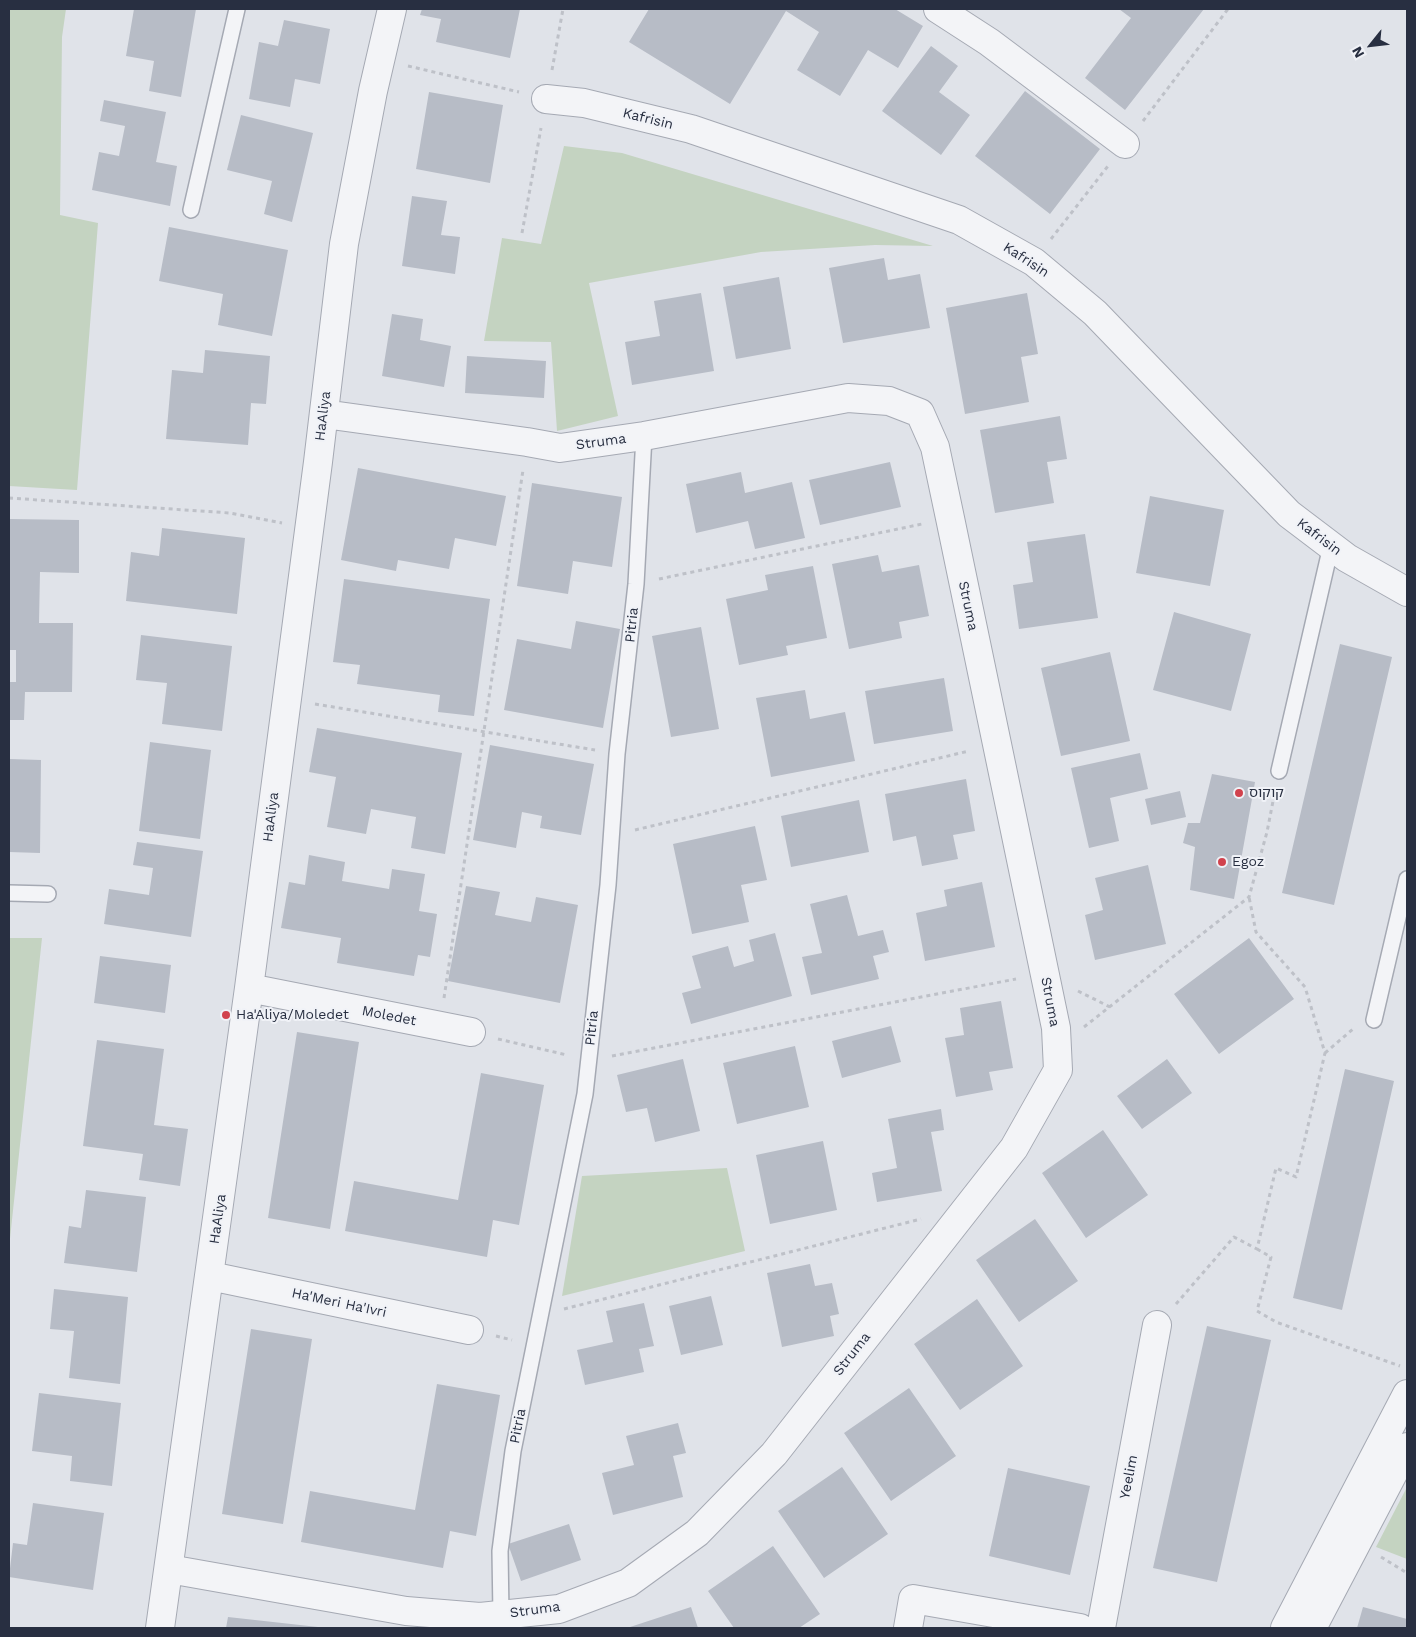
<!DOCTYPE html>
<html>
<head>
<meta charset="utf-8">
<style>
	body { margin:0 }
	#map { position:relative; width:1416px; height:1637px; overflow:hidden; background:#e0e3e9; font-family:"Work Sans",sans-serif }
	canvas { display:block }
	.frame { position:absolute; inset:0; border:10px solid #282f41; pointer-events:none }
	.north { position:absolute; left:1346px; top:20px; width:50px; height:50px; -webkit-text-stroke:4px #f0f2f7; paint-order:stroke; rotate:241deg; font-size:14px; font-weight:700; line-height:20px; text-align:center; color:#282f41 }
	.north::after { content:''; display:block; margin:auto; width:18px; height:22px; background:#282f41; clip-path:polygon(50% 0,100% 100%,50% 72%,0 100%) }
</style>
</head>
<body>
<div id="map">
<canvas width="1416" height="1637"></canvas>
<div class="frame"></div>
<div class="north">N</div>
</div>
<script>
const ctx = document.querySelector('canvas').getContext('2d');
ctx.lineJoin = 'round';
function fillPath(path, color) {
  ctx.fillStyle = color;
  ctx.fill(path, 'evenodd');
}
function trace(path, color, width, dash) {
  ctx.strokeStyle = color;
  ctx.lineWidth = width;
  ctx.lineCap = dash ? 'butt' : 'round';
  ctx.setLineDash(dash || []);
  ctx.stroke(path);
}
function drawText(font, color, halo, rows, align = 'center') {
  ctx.font = font + ' "Work Sans","Noto Sans Hebrew",sans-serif';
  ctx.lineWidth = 4;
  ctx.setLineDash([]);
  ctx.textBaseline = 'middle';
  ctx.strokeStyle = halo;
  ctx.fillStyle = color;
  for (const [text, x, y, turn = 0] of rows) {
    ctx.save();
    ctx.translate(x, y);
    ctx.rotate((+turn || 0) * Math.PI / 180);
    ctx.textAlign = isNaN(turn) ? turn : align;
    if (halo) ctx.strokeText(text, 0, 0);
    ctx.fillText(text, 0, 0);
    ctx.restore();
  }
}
const green = new Path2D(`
	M9 9H66L62 37 60 215 98 223 77 490 9 486Z
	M564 146 622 153 933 246 875 245 761 252 589 283 618 416 557 431 551 342 484 341 502 238 541 244Z
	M9 938H42L9 1248Z
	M727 1168 745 1251 562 1296 582 1176Z
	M1407 1487V1559L1376 1547Z`);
const building = new Path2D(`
	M134 9H196L181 97 149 91 154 61 126 56Z
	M422 9H520L510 58 436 42 441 19 420 15Z
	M649 9H895L923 26 898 68 868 50 840 96 797 70 819 32 786 11 730 104 629 42Z
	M1119 9H1204L1125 110 1085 78 1131 18Z
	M284 20 330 29 320 84 295 79 290 107 249 99 259 42 278 46Z
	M931 46 958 66 939 92 970 115 941 155 882 111Z
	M1025 91 1100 149 1050 214 975 156Z
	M429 92 503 105 490 183 416 169Z
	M104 100 166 112 156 162 177 166 170 206 92 190 99 152 119 156 125 126 100 121Z
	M241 115 313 133 292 222 264 214 272 181 227 170Z
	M412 196 447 201 441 235 460 237 455 274 402 266Z
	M169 227 288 250 272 336 218 325 223 294 159 281Z
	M884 258 888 280 920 274 930 328 843 343 829 268Z
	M779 277 791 349 736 359 723 287Z
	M701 293 714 371 632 385 625 342 660 336 654 301Z
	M1027 293 1038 354 1021 357 1029 402 965 414 946 308Z
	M392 314 423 319 420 340 451 346 444 387 382 376Z
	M205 350 270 356 266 404 251 403 248 445 166 439 172 370 203 373Z
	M467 356 546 361 544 398 465 393Z
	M1060 416 1067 459 1047 462 1054 503 995 513 980 430Z
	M890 462 901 507 820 525 809 480Z
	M358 468 506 496 496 546 455 538 449 569 398 560 396 571 341 560Z
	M741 472 745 493 792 482 805 538 755 549 748 521 696 533 686 484Z
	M532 483 622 497 612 567 573 561 568 594 517 586Z
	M1150 496 1224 510 1210 586 1136 573Z
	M9 519 79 520V573L40 572 39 623H73L72 692H25L24 720H9V682H16V650H9Z
	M162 528 245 538 237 614 126 601 131 552 159 556Z
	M1085 534 1098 618 1019 629 1013 585 1033 582 1027 542Z
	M878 555 882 572 919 565 929 616 899 622 902 638 849 649 832 564Z
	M813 566 827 638 786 646 788 655 739 665 726 599 768 590 765 575Z
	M344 579 490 599 474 716 438 712 440 695 357 684 360 665 333 662Z
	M1174 612 1251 634 1231 711 1153 690Z
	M576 621 620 629 603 728 504 710 517 639 571 649Z
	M701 627 719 729 671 737 652 636Z
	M141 635 232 646 222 731 162 724 167 683 136 680Z
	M1340 644 1392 657 1334 905 1282 893Z
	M1110 652 1130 741 1061 756 1041 668Z
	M944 678 953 731 874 744 865 691Z
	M805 690 810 719 845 712 855 761 771 777 756 698Z
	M317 728 462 753 445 854 411 848 416 817 371 809 366 834 327 827 336 777 309 772Z
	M150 742 211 750 200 839 139 831Z
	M490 745 594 764 581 835 540 828 542 816 522 812 516 848 473 840Z
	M1140 753 1148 789 1110 798 1119 841 1089 848 1071 768Z
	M9 759 41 760 40 853 9 852Z
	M1212 774 1255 782 1234 899 1190 890 1195 847 1183 843 1188 823H1200Z
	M966 779 975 831 953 835 958 859 922 866 916 836 893 841 885 794Z
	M1180 791 1186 817 1151 825 1145 799Z
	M859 800 869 852 791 867 781 816Z
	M755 826 767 880 741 885 749 922 692 934 673 844Z
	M137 842 203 851 191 937 104 924 109 889 149 895 153 868 133 865Z
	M309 855 345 862 342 881 389 889 392 869 425 874 419 911 437 914 430 957 418 955 414 976 337 963 341 938 281 928 289 882 305 885Z
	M1148 865 1166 944 1095 960 1085 915 1103 910 1095 878Z
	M982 882 995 947 925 961 916 913 947 906 944 890Z
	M466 886 500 892 495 915 531 922 536 897 578 905 560 1003 448 981Z
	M847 895 858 936 883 930 889 952 873 956 879 979 811 995 802 957 822 953 810 904Z
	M775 933 792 996 691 1024 682 993 701 988 692 956 728 946 734 967 754 961 749 940Z
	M1249 938 1294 999 1219 1054 1174 994Z
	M100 956 171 965 165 1013 94 1003Z
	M1001 1001 1013 1068 989 1072 993 1090 956 1097 945 1038 964 1035 960 1008Z
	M891 1026 901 1062 842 1078 832 1041Z
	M297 1032 359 1042 330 1229 268 1218Z
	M97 1040 164 1049 154 1125 188 1129 180 1186 139 1180 143 1154 83 1146Z
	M795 1046 809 1107 737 1124 723 1063Z
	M683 1059 700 1131 655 1142 647 1108 626 1112 617 1075Z
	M1167 1059 1192 1093 1142 1129 1117 1096Z
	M1345 1069 1394 1081 1342 1310 1293 1298Z
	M481 1073 544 1085 519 1225 493 1220 487 1257 345 1231 354 1181 458 1200Z
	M941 1109 944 1130 931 1132 942 1191 877 1202 872 1173 897 1168 888 1119Z
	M1103 1130 1148 1195 1086 1238 1042 1173Z
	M823 1141 837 1210 770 1224 756 1155Z
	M86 1190 146 1197 137 1272 64 1263 69 1226 81 1228Z
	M1035 1219 1078 1281 1019 1322 976 1260Z
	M810 1264 815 1286 832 1283 839 1314 830 1316 834 1336 782 1347 767 1273Z
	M54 1289 128 1297 120 1384 69 1378 74 1331 50 1329Z
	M711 1296 723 1345 681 1355 669 1306Z
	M977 1299 1023 1366 960 1410 914 1344Z
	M644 1303 654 1346 639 1349 644 1372 585 1385 577 1350 613 1342 606 1311Z
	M1207 1326 1271 1340 1217 1582 1153 1568Z
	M251 1329 312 1339 283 1524 222 1514Z
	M437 1384 500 1395 476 1536 450 1531 443 1568 301 1542 310 1491 415 1510Z
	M909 1388 956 1456 891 1501 844 1433Z
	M39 1393 121 1403 112 1486 70 1481 72 1456 32 1451Z
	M678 1423 686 1453 673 1456 683 1497 613 1515 602 1473 634 1465 626 1436Z
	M842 1467 888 1534 824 1578 778 1511Z
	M1008 1468 1090 1486 1070 1575 989 1556Z
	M33 1503 104 1513 93 1590 9 1577 13 1543 27 1545Z
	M569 1524 581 1560 521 1581 508 1544Z
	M773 1546 820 1614 799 1628H734L708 1591Z
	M691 1607 698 1628H627Z
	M1363 1607 1407 1619 1406 1628H1357Z
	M228 1617 318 1627V1628H226Z`);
const path = new Path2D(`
	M408 66 519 92
	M552 70 563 9
	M1143 121 1228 9
	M522 233 541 128
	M1051 239 1108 166
	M9 498 230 513 282 523
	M659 579 922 524
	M315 704 595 750
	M635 830 969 751
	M1078 991 1110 1007
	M444 998 523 470
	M1084 1027 1249 897 1267 832 1275 791
	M498 1039 567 1055
	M1325 1053 1353 1029
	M612 1056 1016 979
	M1257 1249 1271 1257 1257 1311 1276 1322 1400 1366
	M1176 1304 1234 1237 1257 1249 1276 1168 1296 1177 1325 1053 1305 987 1256 932 1249 897
	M564 1309 921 1219
	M496 1336 512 1340
	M1381 1557 1407 1573`);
const service = new Path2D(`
	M191 210 237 9
	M1279 771 1331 546
	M9 893 48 894
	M1374 1020 1407 879
	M501 1615 500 1551 513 1451 585 1094 608 885 617 754 636 584 644 436`);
const minor = new Path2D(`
	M938 9 989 42 1125 144
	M546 99 584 103 691 129 959 220 1034 262 1095 313 1289 514 1347 558 1407 592
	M249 988 471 1032
	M210 1276 469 1330
	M169 1569 406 1611 480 1617 559 1609 628 1583 697 1533 774 1454 1014 1148 1058 1070 1056 1028 950 518 935 447 920 413 889 401 848 398 644 436 560 448 527 442 324 414
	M160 1628 249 988 318 462 344 244 373 91 392 9
	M908 1628 913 1599 1080 1628
	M1101 1628 1157 1325`);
const tertiary = new Path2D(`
	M1285 1628 1407 1394
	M1312 1628 1407 1447`);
const markers = [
	[1239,793,5,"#d1424d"],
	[1222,862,5,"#d1424d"],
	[226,1015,5,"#d1424d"]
];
const streetNames = [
	["Kafrisin",648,119,14],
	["Kafrisin",1026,260,33],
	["HaAliya",323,416,-83],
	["Struma",601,442,-8],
	["Kafrisin",1319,537,37],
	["Struma",968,606,78],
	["Pitria",632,625,-84],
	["HaAliya",271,817,-83],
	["Struma",1050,1002,79],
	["Moledet",389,1016,11],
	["Pitria",592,1028,-84],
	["HaAliya",218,1219,-82],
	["Ha'Meri Ha'Ivri",339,1303,12],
	["Struma",852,1354,-52],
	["Pitria",518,1426,-79],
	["Yeelim",1129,1477,-79],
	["Struma",535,1610,-8]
];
const poiNames = [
	["קוקוס",1249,793],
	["Egoz",1232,862],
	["Ha'Aliya/Moledet",236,1015]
];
fillPath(green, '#c4d3c1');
fillPath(building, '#b7bcc6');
trace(service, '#a5a9b3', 18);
trace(minor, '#a5a9b3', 30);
trace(tertiary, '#a5a9b3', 30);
trace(path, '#bec1c8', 3, [4, 4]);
trace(service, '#f3f4f7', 15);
trace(minor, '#f3f4f7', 28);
trace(tertiary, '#f3f4f7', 28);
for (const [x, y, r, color] of markers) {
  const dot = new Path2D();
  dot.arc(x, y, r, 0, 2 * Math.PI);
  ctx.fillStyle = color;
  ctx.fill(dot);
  trace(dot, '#f0f2f7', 2);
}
drawText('14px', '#282f41', '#f0f2f7', streetNames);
drawText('14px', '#282f41', '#f0f2f7', poiNames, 'left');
</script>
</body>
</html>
